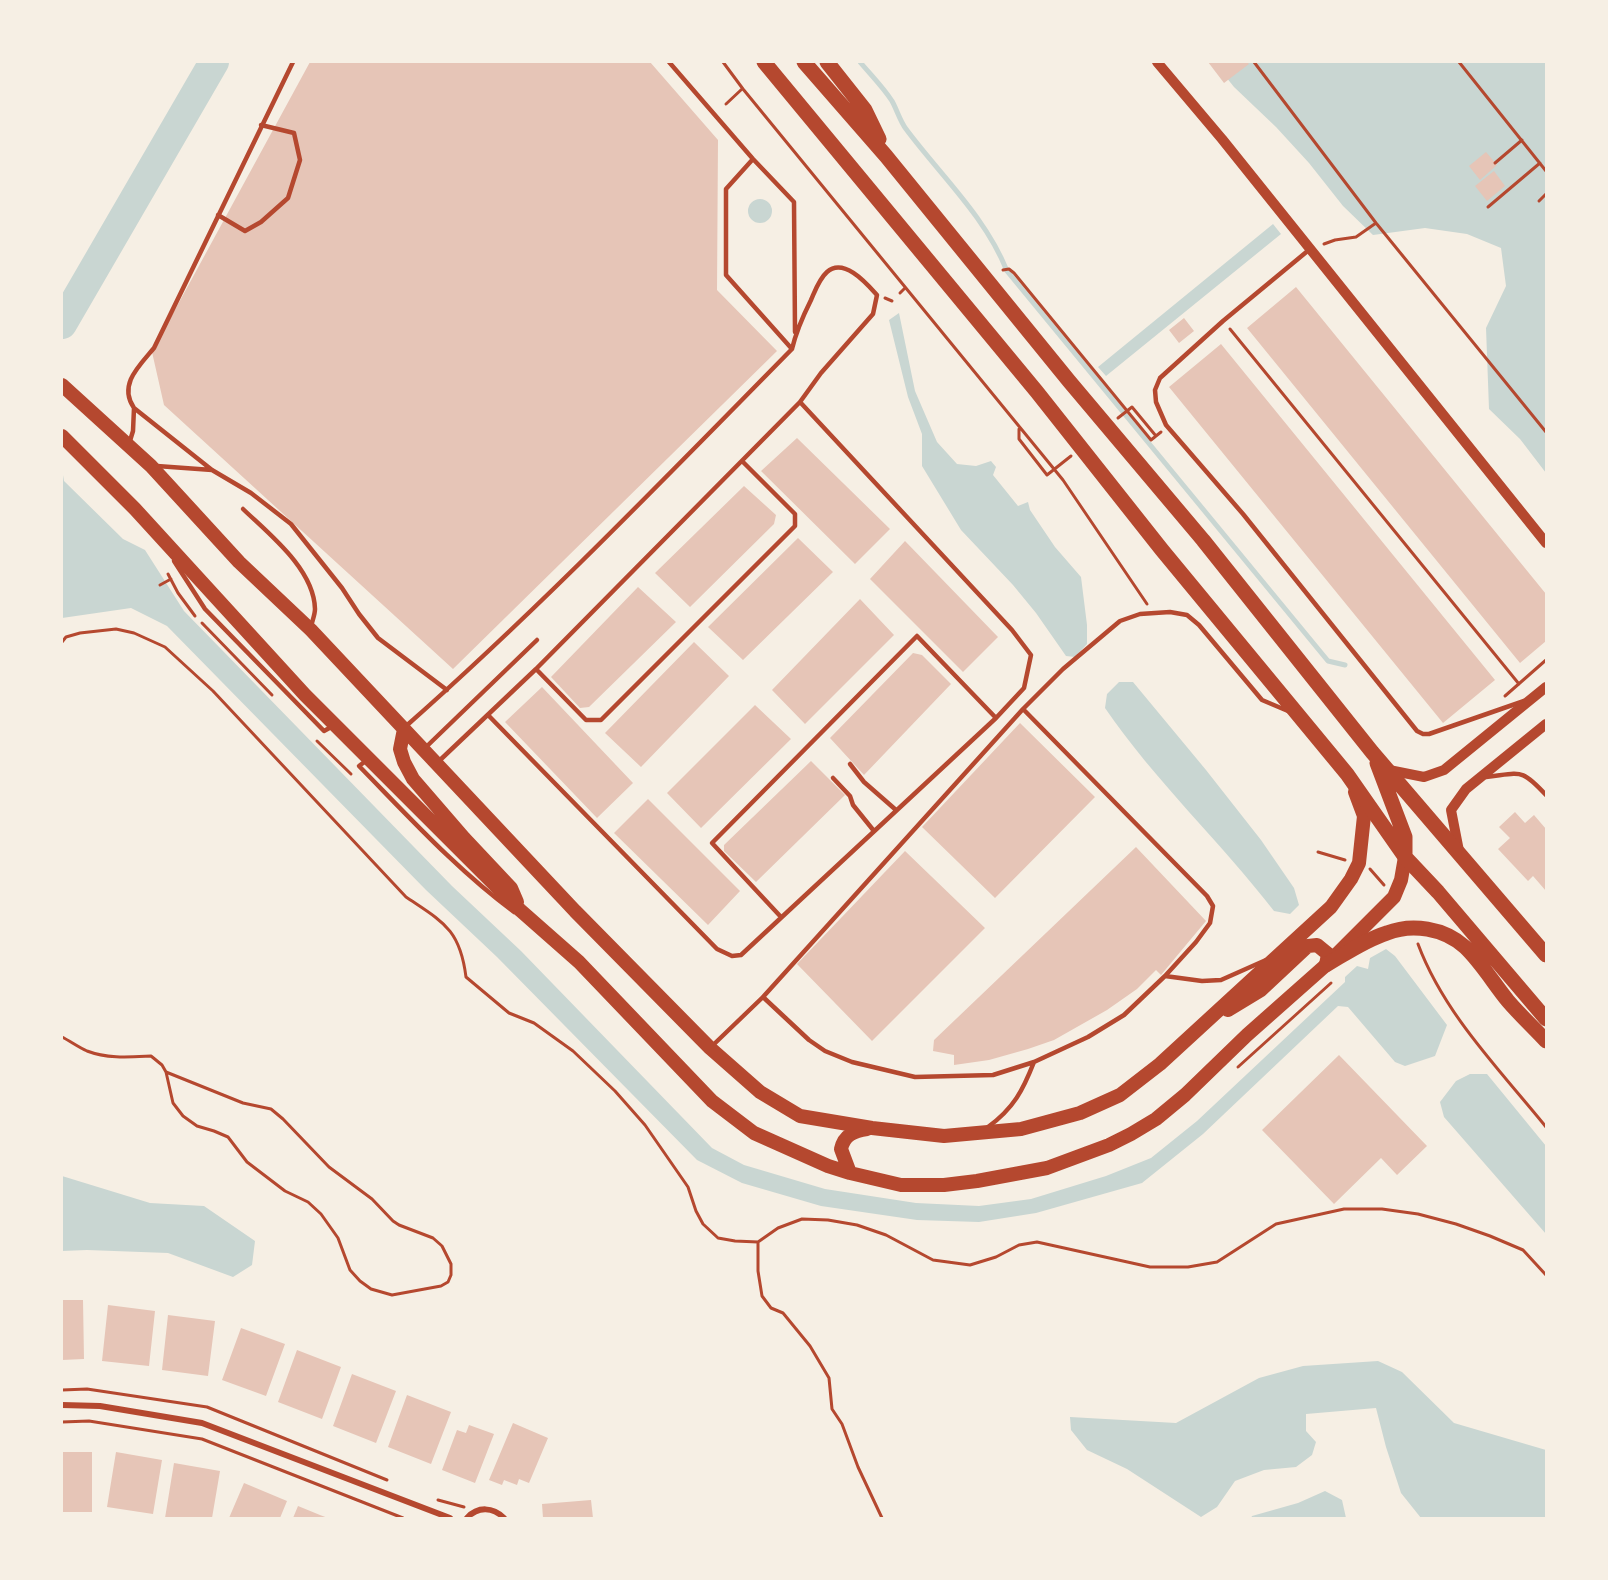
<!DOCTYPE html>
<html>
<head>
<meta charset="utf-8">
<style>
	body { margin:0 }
	#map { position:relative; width:1608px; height:1580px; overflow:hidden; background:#f6efe4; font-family:"Noto Serif",serif }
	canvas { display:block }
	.frame { position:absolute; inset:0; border:63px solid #f6efe4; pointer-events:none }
</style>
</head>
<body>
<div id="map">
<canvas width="1608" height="1580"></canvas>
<div class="frame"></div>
</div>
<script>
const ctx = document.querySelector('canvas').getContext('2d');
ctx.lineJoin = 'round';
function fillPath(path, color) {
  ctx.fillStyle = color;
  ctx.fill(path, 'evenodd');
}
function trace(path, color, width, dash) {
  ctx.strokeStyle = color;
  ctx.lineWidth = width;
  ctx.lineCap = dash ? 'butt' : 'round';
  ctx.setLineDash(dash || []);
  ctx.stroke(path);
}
const water = new Path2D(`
	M1214 62H1546V473L1520 439 1489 409 1486 328 1506 286 1501 248 1467 234 1425 228 1373 235 1343 206 1309 163 1276 127 1234 87Z
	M748 211a12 12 0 1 1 24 0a12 12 0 1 1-24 0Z
	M1273 224 1281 234 1106 376 1098 367Z
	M899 313 915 391 937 442 957 464 976 466 991 461 996 467 993 475 1018 506 1028 502 1030 510 1055 547 1081 577 1087 625V644L1075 657 1066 656 1036 613 1013 585 961 530 922 466V434L908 397 889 320Z
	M62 469 64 481 123 539 145 550 184 611 452 886 521 951 712 1148 744 1165 825 1189 916 1203 979 1206 1031 1199 1106 1176 1151 1158 1197 1121 1345 982V977L1357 966 1368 969 1370 958 1386 949 1395 956 1447 1025 1435 1056 1405 1066 1395 1062 1348 1007 1338 1006 1203 1134 1142 1183 1036 1213 979 1222 917 1220 821 1206 742 1183 697 1160 497 957 426 890 167 626 131 608 62 618Z
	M1119 682H1133L1206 770 1261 840 1294 888 1299 905 1290 914 1274 911C1220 841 1155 781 1105 708L1107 694Z
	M1470 1074H1487L1546 1146V1234L1444 1117 1440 1102 1456 1081Z
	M62 1176 150 1203 204 1206 255 1241 252 1265 233 1277 168 1253 87 1250 62 1251Z
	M1378 1361 1402 1372 1454 1423 1546 1450V1518H1421L1401 1493 1386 1447 1376 1408 1306 1414V1431L1316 1442 1312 1455 1296 1467 1264 1470 1235 1481 1217 1507 1201 1517 1127 1469 1087 1450 1071 1430 1070 1417 1176 1423 1259 1378 1303 1366Z
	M1325 1491 1342 1500 1346 1518H1251L1252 1516 1298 1503Z`);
const stream = new Path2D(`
	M860 62C870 74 883 87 892 101 897 110 900 121 906 129 941 176 985 216 1007 271L1328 661 1345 665`);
const river = new Path2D(`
	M62 324 214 62`);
const building = new Path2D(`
	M310 62H650L718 140 717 290 777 351 453 669 164 405 152 352Z
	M1208 62H1247L1249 64 1224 83Z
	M1486 152 1497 165 1480 180 1469 166Z
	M1494 171 1505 186 1487 201 1475 186Z
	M1296 287 1546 594V641L1520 663 1247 328Z
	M1184 318 1194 331 1179 343 1169 330Z
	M1221 344 1495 680 1443 723 1169 387Z
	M797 438 890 529 855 564 761 471Z
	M744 486 776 515 774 524 690 607 655 573Z
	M798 538 833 572 743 660 708 627Z
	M905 541 998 637 963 672 870 579Z
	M638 587 676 622 589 707 580 708 551 677Z
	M860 599 894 635 805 724 772 690Z
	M694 642 729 676 641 767 605 733Z
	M913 653 922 655 951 684 864 775 830 738Z
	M542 687 633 783 597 818 505 722Z
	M755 705 791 739 701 828 667 793Z
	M1020 723 1095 797 995 898 922 827Z
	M811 761 845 795 756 882 724 851V845Z
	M648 799 740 891 708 925 614 833Z
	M1515 812 1525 823 1534 815 1546 829V891L1533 876 1528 881 1498 849 1510 838 1499 827Z
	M1136 847 1206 921 1161 975 1156 970 1137 989 1107 1010 1054 1040 1028 1049 989 1060 954 1065V1055L933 1051 934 1040Z
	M905 851 985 928 872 1041 797 964Z
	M1339 1055 1427 1146 1397 1175 1381 1158 1334 1204 1262 1130Z
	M62 1300H83L84 1359 62 1360Z
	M108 1305 155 1311 149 1366 102 1361Z
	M168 1315 215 1321 208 1376 162 1370Z
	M241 1328 285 1344 266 1396 222 1380Z
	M297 1350 341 1367 322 1419 278 1402Z
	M352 1374 396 1391 376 1443 333 1426Z
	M407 1395 451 1412 431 1464 388 1447Z
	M513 1423 548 1438 529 1483 519 1479 517 1485 504 1480 502 1485 489 1480Z
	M469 1425 494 1434 475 1483 442 1470 457 1430 466 1433Z
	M62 1452H92V1512H62Z
	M116 1452 162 1460 153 1514 107 1507Z
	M174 1463 220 1471 212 1518H165Z
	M244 1483 287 1501 280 1518H229Z
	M591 1500 593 1518H543L542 1504Z
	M298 1506 320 1515 328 1518H293Z`);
const path = new Path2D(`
	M723 62 743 89 1063 480 1147 604
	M1254 62 1376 223 1546 432
	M1459 62 1546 171
	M726 104 742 89
	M1495 163 1522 140
	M1539 201 1546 194
	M1488 207 1540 163
	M1324 244 1335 240 1356 237 1376 223
	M1003 270 1009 269 1014 273 1151 440 1161 432
	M900 293 905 288
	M885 298 892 301
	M1230 329 1519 684
	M1118 418 1132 407 1156 436
	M1019 429V439L1047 475 1071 456
	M168 574 178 593 195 616
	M160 585 171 579
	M202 623 272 695
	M62 642 66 637 80 633 116 629 134 633 165 647 213 691 406 897C443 922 460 929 466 977L509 1013 534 1023 573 1051 615 1091 645 1125 688 1187 696 1211 703 1224 718 1238 735 1241 758 1242 778 1228 802 1219 828 1220 857 1225 886 1235 933 1260 970 1265 996 1257 1019 1245 1037 1242 1150 1267H1188L1217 1262 1276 1224 1344 1209H1382L1418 1214 1456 1224 1490 1236 1523 1250 1546 1275
	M1505 696 1546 660
	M317 741 351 774
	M1318 852 1345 860
	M1370 869 1384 885
	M1418 944C1444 1014 1500 1070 1546 1127
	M62 1037C70 1041 78 1047 87 1051 108 1059 130 1057 151 1056L162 1065 166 1072 173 1103 183 1116 197 1126 214 1131 228 1137 247 1162 285 1191 308 1202 321 1214 338 1238 350 1270 360 1281 371 1289 392 1295 441 1286 448 1282 451 1275V1264L442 1246 433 1238 399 1225 393 1221 372 1199 329 1167 283 1119 271 1109 243 1103 166 1072
	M1238 1067 1331 983
	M758 1242V1271L762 1296 771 1308 783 1313 810 1346 829 1378 832 1409 842 1424 858 1467 882 1518
	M62 1390 87 1389 207 1407 387 1480
	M62 1422 89 1421 202 1439 403 1518
	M438 1500 464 1507`);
const service = new Path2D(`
	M293 62 154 348C139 366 118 385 134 408L212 470 251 493 291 524 342 588 359 614 378 638 447 690
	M669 62 753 159 794 202 795 332
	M753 159 726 189V275L792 349
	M218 215 245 231 261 222 288 198 300 160 294 133 261 125
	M1310 249 1223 321 1160 378 1155 390 1156 402 1166 425 1243 514 1417 731 1423 734H1429L1524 701
	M129 444 133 431 134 408
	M157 466 212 470
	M243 509C269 534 314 569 315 609 315 615 312 621 311 627
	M174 561 205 609 324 731 333 726
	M536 669 586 720H601L795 526V514L742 461
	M1023 709 1207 896 1213 906 1210 923 1196 942 1165 976 1124 1015 1088 1037 1034 1062 993 1075 915 1077 852 1062 825 1051 809 1040 763 997 1023 709 1063 669 1120 621 1140 614 1170 612 1187 615 1199 625 1262 700 1288 711
	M488 715 717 949 732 956 741 955 996 718 1024 688 1031 655 1012 630 800 402
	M405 727C540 608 666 477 792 349 796 332 803 316 811 300 815 291 819 279 827 272 844 257 867 284 877 295L873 314 821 373 800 402 536 669 438 762
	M425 748 537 640
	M367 760 359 766C409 817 457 870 514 912
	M850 764 864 782 896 810
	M1486 777C1522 773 1521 768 1546 795
	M833 778 850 796 853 805 874 831
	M781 917 712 843 917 636 996 718
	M1165 976 1202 981 1221 980 1266 960
	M711 1047 763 997
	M988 1127C1014 1108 1023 1090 1034 1062`);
const minor = new Path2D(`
	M62 1405 100 1406 202 1423 450 1518
	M467 1518C478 1506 493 1507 504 1518`);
const tertiary = new Path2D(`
	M1157 62 1222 139 1546 543
	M1389 770 1424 777 1444 770 1546 687
	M1459 851 1451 810 1466 789 1546 724`);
const primary = new Path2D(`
	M62 385 151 466 239 562 311 630 575 911 710 1048 760 1092 800 1116 872 1128 944 1136 1021 1129 1080 1113 1120 1095 1160 1064 1331 907 1351 879 1359 863 1364 816 1355 792
	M62 436 135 509 305 695 520 910 579 962 712 1101 754 1133 828 1166 850 1173 901 1185H944L977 1181 1047 1168 1109 1145 1131 1134 1156 1119 1185 1095 1247 1035 1326 965 1394 897 1401 880 1405 857
	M404 729 400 749 404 762 413 779 464 838 511 888 517 902
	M1228 1010 1261 990 1308 946 1317 945 1328 954 1326 965
	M850 1173 841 1149C844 1135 854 1131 867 1129`);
const trunk = new Path2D(`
	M764 62 1037 392 1162 550 1347 774 1405 857 1438 892 1546 1019
	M804 62 886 156 1069 381 1203 540 1372 752 1546 955
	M827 62 865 110 879 139
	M1377 763 1405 837V857
	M1326 965C1345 954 1365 940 1387 933 1412 923 1444 928 1465 947 1481 962 1494 984 1508 1001 1520 1015 1534 1028 1546 1041`);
fillPath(water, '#c9d6d2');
trace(stream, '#c9d6d2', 5);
trace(river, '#c9d6d2', 30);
fillPath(building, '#e6c5b7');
trace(path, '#b5482f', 3);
trace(service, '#b5482f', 4.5);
trace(minor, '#b5482f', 6);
trace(tertiary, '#b5482f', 10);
trace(primary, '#b5482f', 14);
trace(trunk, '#b5482f', 15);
</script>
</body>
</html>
